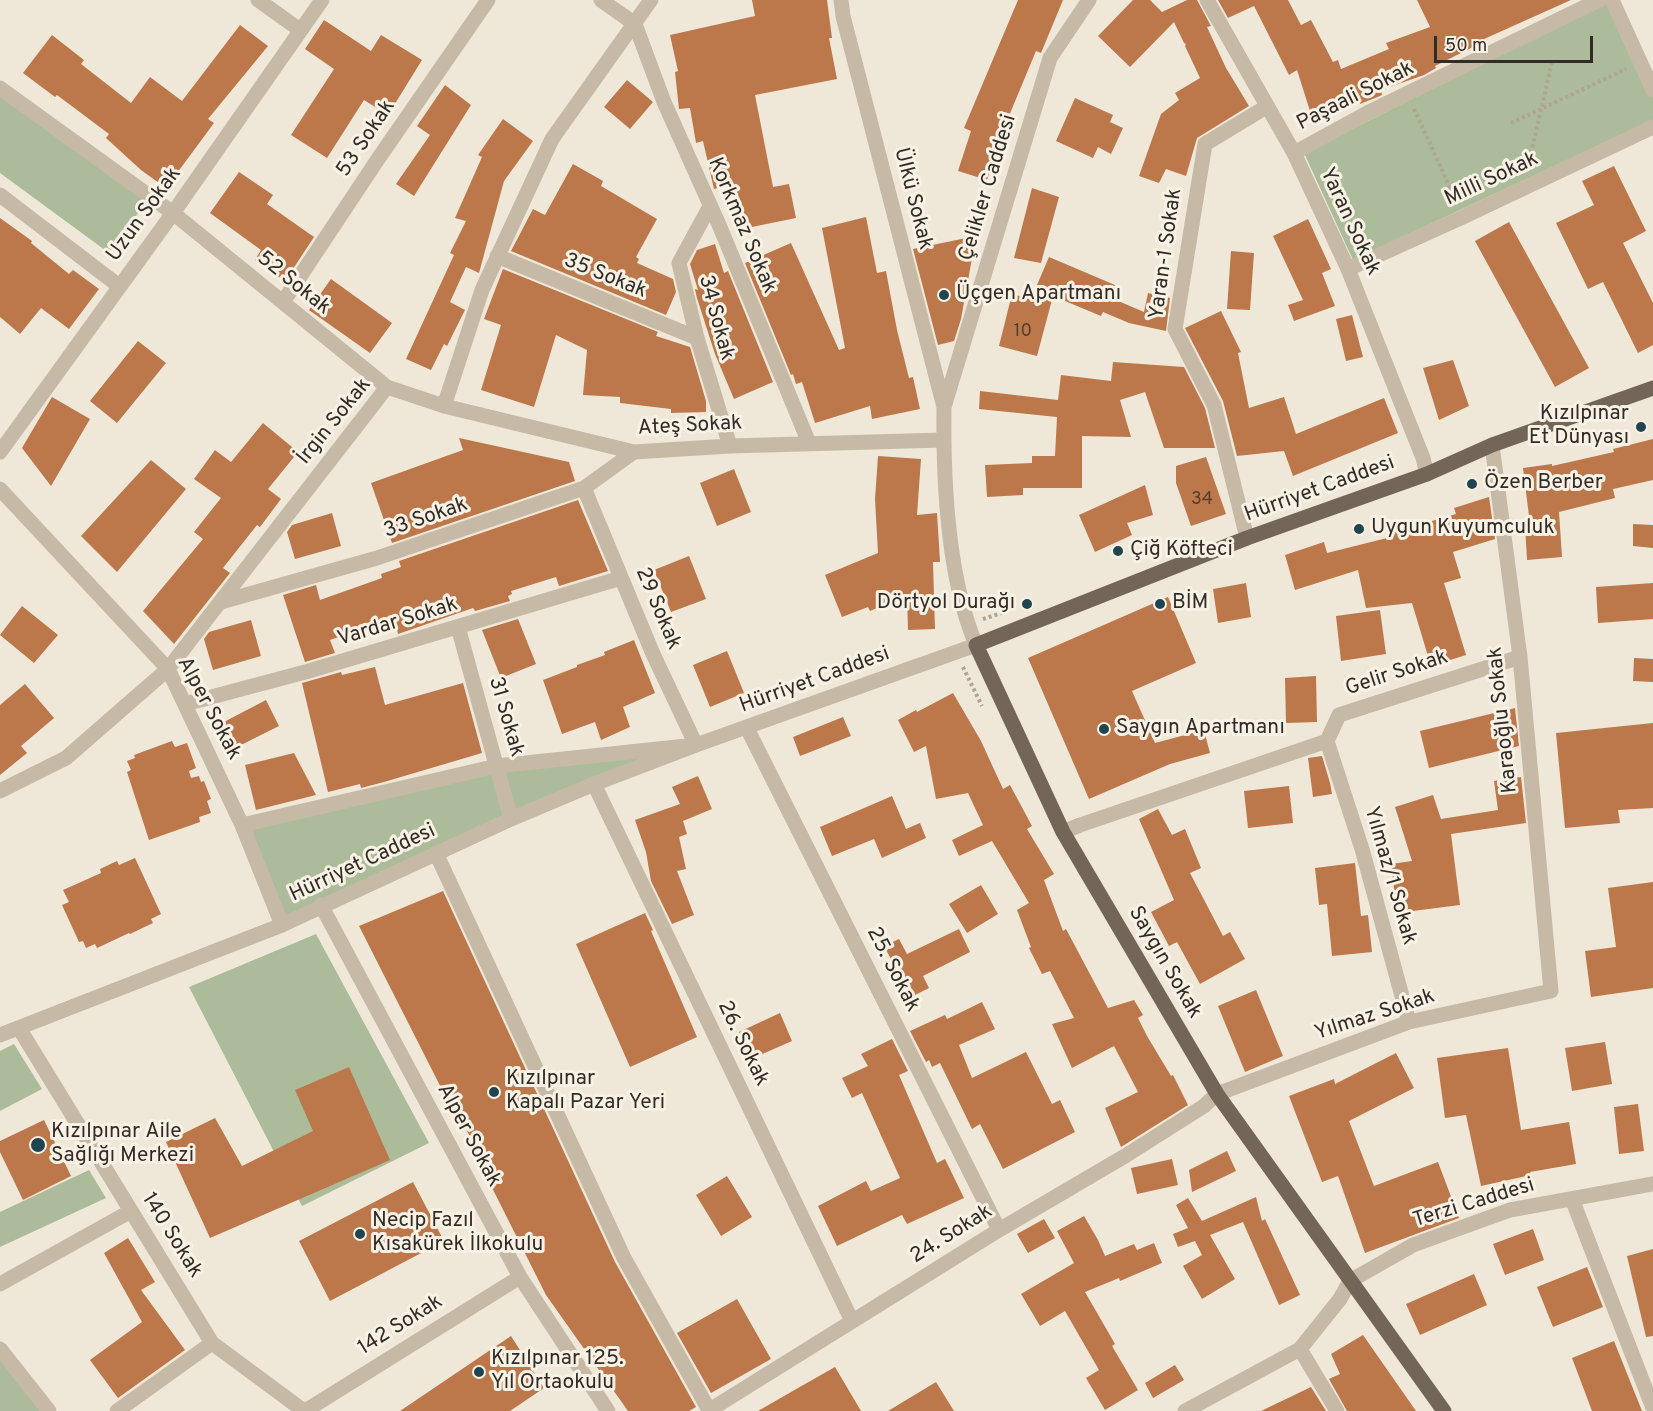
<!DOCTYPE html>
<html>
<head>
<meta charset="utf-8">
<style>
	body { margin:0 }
	#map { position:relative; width:1653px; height:1411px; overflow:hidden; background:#efe8d9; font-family:Overpass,sans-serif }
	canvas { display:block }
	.scale { position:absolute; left:1434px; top:36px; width:159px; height:27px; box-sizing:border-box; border:3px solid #322c26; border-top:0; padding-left:8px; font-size:18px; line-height:21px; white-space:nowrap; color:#322c26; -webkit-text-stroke:4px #f7f2e5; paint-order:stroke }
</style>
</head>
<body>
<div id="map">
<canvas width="1653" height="1411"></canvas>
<div class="scale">50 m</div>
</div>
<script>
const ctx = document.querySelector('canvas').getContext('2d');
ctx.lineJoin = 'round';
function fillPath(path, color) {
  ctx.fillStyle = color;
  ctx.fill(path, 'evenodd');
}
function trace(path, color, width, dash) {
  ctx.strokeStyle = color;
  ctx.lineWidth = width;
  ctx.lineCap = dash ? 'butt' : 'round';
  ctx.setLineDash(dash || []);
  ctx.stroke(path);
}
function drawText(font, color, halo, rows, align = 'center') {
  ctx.font = font + ' Overpass,sans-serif';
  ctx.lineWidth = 6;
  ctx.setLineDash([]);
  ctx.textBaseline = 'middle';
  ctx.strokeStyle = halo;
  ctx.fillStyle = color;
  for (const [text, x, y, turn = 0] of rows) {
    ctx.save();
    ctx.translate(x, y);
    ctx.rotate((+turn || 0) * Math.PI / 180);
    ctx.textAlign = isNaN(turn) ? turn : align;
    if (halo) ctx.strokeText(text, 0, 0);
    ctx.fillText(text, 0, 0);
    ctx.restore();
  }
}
const green = new Path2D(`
	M1609 0 1653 97V120L1353 260 1304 153Z
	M0 96 147 201 109 253 0 173Z
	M696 745 282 925 242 825 497 766Z
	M316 934 429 1143 302 1206 189 987Z
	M14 1044 42 1089 0 1111V1051Z
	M89 1170 106 1198 0 1247V1212Z
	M0 1357 43 1411H0Z`);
const building = new Path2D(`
	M752 0H827L832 38H829L837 79 755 95 773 187 789 184 796 218 742 229 733 184 714 189 703 141 696 143 690 108 679 109 675 72 678 71 670 35 755 16Z
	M1018 0H1063L1041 53 1036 51 991 159 994 160 987 180 958 171 971 131 964 128Z
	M1133 0H1150L1162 12 1187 0H1197L1211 26 1207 27 1226 68 1249 106 1197 138 1186 176 1166 169 1159 183 1139 176 1161 114 1179 100 1175 93 1200 78 1185 46 1186 44 1184 43 1174 22 1130 67 1098 36Z
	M1218 0H1288L1301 25 1311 20 1333 62 1338 60 1341 69 1389 49 1386 43 1430 27 1417 0H1571L1484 39 1485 41 1435 66 1436 68 1424 75 1381 90 1382 95 1380 96 1360 104 1357 96 1310 111 1297 70 1289 75 1254 6 1228 18Z
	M324 20 371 51 381 35 422 60 388 115 364 100 327 158 291 135 334 69 305 49Z
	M240 25 268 46 208 119 214 123 166 188 141 170 106 138 109 134 57 95 55 97 23 73 52 35 84 60 81 64 131 103 150 77 182 101Z
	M627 80 653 102 630 129 604 107Z
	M445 85 471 105 414 196 396 184 430 135 417 126Z
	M1075 98 1113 115 1110 122 1123 128 1111 154 1098 147 1093 158 1056 141Z
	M503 119 533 141 504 181 479 273 466 267 450 302 465 310 447 346 444 344 431 370 406 359 454 255 450 253 466 221 455 218 482 157 478 155Z
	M573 164 603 181 601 186 657 219 636 257 639 259 637 263 673 279 676 292 666 315 511 251 533 209 545 215Z
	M1614 166 1646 231 1623 243 1653 303V345L1638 353 1603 282 1588 289 1556 223 1594 205 1582 181Z
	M239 172 273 195 267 204 314 237 285 281 255 260 261 250 210 213Z
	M1032 188 1059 197 1041 263 1014 258Z
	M866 217 877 273 886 271 897 330 909 378 913 377 920 409 872 419 870 406 815 423 802 382 796 384 793 374 791 375 745 263 791 243 839 350 845 348 822 228Z
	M0 218 32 241 31 243 69 274 73 270 99 289 69 329 41 308 20 334 0 317Z
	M1308 219 1331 269 1322 273 1335 306 1294 321 1288 305 1303 300 1273 236Z
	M1509 222 1589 368 1555 387 1475 241Z
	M976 236 961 319 954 341 938 345 913 249Z
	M715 244 724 273 728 271 773 382 734 399 715 354 697 298 695 289 698 290 690 264 697 250Z
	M1231 251 1254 253 1250 310 1227 309Z
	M1049 257 1115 285 1109 297 1144 312 1148 293 1170 298 1166 331 1129 323 1103 312 1101 316 1053 296 1037 356 999 346 1012 294 1031 299Z
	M503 269 658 332 656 336 690 347 706 401V412L671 413V409L620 403V397L583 395 587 350 556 335 534 407 481 390 501 325 484 319Z
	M331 279 392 323 370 353 309 310Z
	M1221 311 1241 352 1238 353 1249 408 1284 397 1296 434 1384 398 1398 433 1293 476 1284 451 1237 456 1223 401 1185 328Z
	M1352 315 1363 357 1346 361 1336 319Z
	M138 341 166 363 117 423 90 401Z
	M1453 360 1469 406 1439 420 1423 368Z
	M1113 362 1184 367 1205 408 1215 448H1164L1145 392 1120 400 1131 437 1082 436V488H1023V495L987 497 985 465 1032 463V456H1055L1057 417 979 409 980 391 1058 400 1061 375 1111 381Z
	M52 397 90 419 51 486 22 448Z
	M263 423 298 452 268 489 281 499 260 527 257 525 223 568 230 573 174 644 143 611 203 539 194 532 221 498 194 479 215 450 231 462Z
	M459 438 569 462 575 481 392 543 371 483 463 450Z
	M1653 439V480L1613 489 1615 498 1559 512 1562 557 1527 560 1525 524H1530L1523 468 1552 464V466L1614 452 1613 449Z
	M878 456 921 459 917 515 937 513 940 562H933L935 629 908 630 907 595 870 611 868 607 842 617 825 575 878 553 875 499Z
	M1206 457 1226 514 1191 526 1176 483V466Z
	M151 460 186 489 117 572 81 536Z
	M734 469 751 512 717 526 700 483Z
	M1145 485 1153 515 1127 523 1132 535 1095 552 1079 515Z
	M1489 497 1495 539 1453 552 1461 578 1444 583 1466 655 1431 666 1412 603 1366 608 1358 570 1295 590 1285 555 1324 542 1327 553 1391 537 1390 533 1456 514 1454 508Z
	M578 500 608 571 559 586 556 577 511 591 512 594 508 596 510 601 475 611 473 608 398 634 394 618 330 640 335 653 305 662 283 595 316 585 320 600 382 578 381 574 401 567 399 561Z
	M332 513 341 546 295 559 287 532 292 525Z
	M1633 524 1653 525V548L1633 546Z
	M689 556 706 599 671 612 654 570Z
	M1246 583 1251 617 1218 623 1213 589Z
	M1653 583V619L1598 623 1596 587Z
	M1168 597 1196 663 1132 691 1155 743 1204 730 1210 753 1170 764 1089 799 1028 658Z
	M22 606 58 635 34 663 0 635Z
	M1380 610 1386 654 1341 661 1336 616Z
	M518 619 536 664 501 678 482 630Z
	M251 620 261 656 213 670 204 639 209 632Z
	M634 640 655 693 623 707 630 727 601 740 595 722 562 734 543 680 577 667V665L605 655 604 652Z
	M727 651 744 693 710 707 693 665Z
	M1634 658 1653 659V682L1633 681Z
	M375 667 385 705 463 683 482 753 384 782 361 788 360 784 328 792 302 683 341 672 342 675Z
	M1316 676 1317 722 1286 723 1285 678Z
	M25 684 54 718 21 746 27 753 0 775V705Z
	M953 693 981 741 1003 789 1010 785 1032 826 1027 829 1054 874 1044 880 1063 931 1066 929 1108 1008 1134 1000 1143 1015 1138 1018 1147 1036 1171 1076 1173 1075 1188 1105 1121 1147 1105 1108 1138 1092 1114 1046 1072 1068 1052 1024 1074 1018 1050 971 1042 974 1029 948 1031 947 1017 910 1029 903 992 841 959 856 952 840 983 825 968 793 936 799 926 746 914 752 898 720 916 710 917 712Z
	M266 700 279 726 235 748 222 723Z
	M1515 708 1519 746 1429 768 1420 731Z
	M843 717 851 736 800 756 793 737Z
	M1653 723V808L1618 810 1620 823 1565 828 1556 733Z
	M172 741 175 747 187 743 196 768 189 771 191 778 199 776 201 782 204 781 211 799 207 801 211 813 199 817 200 822 149 840 127 772 131 770 127 761 135 758 134 755Z
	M294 753 316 795 256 810 245 765Z
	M1322 756 1330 783 1332 794 1313 797 1308 758Z
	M698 776 712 809 683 821 687 834 679 837 686 869 677 871 694 915 672 924 651 881 646 852 635 820 680 804 672 787Z
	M1521 777 1526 823 1451 834 1460 905 1397 913 1391 864 1412 861 1395 807 1433 795 1441 819 1498 810 1494 781Z
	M1289 786 1293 823 1248 828 1244 791Z
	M892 796 906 829 920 823 926 838 882 858 874 839 832 856 820 827Z
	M1158 809 1172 835 1185 829 1201 868 1190 873 1223 936 1230 932 1245 959 1200 984 1177 942 1169 946 1151 912 1174 900 1139 819Z
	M135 858 161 914 151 919 153 923 130 934 129 933 97 948 95 944 86 948 83 941 79 942 62 905 69 902 63 890 101 873 100 869 117 861 119 865Z
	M1355 863 1361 916 1368 915 1372 952 1332 956 1327 904 1319 905 1315 868Z
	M1653 882V988L1591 997 1585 951 1616 947 1608 888Z
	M981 885 998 914 967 933 949 904Z
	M443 891 615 1262 696 1407 689 1411H628L546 1295 473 1150 476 1149 465 1127 462 1129 359 926Z
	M645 913 653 930 651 931 697 1037 630 1067 576 944Z
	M959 929 970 952 923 976 929 988 911 997 884 946 899 939 907 954Z
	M1256 990 1283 1056 1245 1072 1218 1006Z
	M982 1002 995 1029 959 1045 972 1078 1026 1052 1052 1104 1060 1100 1075 1132 1003 1169 980 1124 972 1129 940 1063 932 1067 929 1060 926 1062 910 1031 945 1015 947 1019Z
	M780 1013 792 1041 751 1059 739 1032Z
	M892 1039 908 1071 899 1075 937 1163 945 1159 964 1198 907 1224 902 1215 837 1246 818 1206 866 1181 871 1191 900 1178 862 1093 852 1098 842 1078 868 1066 861 1054Z
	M1605 1042 1612 1084 1572 1091 1565 1048Z
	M1508 1048 1521 1130 1569 1122 1576 1164 1530 1172 1531 1175 1481 1186 1466 1115 1445 1118 1437 1058Z
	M1396 1053 1414 1088 1349 1121 1374 1186 1438 1162 1459 1218 1365 1253 1338 1176 1322 1182 1289 1096 1334 1079 1335 1084Z
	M349 1067 390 1160 210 1238 166 1142 215 1118 242 1166 313 1131 295 1090Z
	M1638 1104 1644 1151 1619 1154 1614 1107Z
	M44 1120 71 1176 23 1200 0 1152V1141Z
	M1227 1151 1236 1171 1192 1192 1189 1170Z
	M1172 1159 1178 1185 1137 1194 1131 1168Z
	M727 1176 752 1217 721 1236 696 1195Z
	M413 1182 444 1241 330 1301 299 1241Z
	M1256 1197 1262 1221 1265 1219 1300 1295 1279 1305 1243 1222 1210 1235 1235 1279 1202 1299 1183 1266 1202 1255 1195 1241 1178 1247 1173 1234 1188 1228 1176 1205 1188 1198 1202 1221Z
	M1084 1216 1098 1240 1105 1256 1134 1244 1137 1250 1154 1243 1162 1263 1120 1281 1119 1278 1085 1292 1115 1344 1112 1346 1138 1390 1105 1410 1086 1378 1099 1370 1065 1311 1040 1326 1021 1294 1074 1263 1057 1231Z
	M1044 1219 1055 1238 1028 1253 1017 1234Z
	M1533 1229 1544 1260 1505 1275 1493 1244Z
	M128 1238 155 1282 141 1290 185 1350 118 1398 90 1360 142 1322 104 1253Z
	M1653 1249V1336L1646 1337 1627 1256Z
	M1587 1267 1603 1307 1553 1327 1537 1287Z
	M1474 1274 1487 1305 1420 1335 1406 1304Z
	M737 1299 771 1359 711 1393 677 1333Z
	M1363 1335 1416 1411H1347L1329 1379 1340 1374 1331 1354Z
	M511 1336 544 1388 510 1411H400Z
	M1614 1341 1642 1411H1592L1572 1358Z
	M1175 1365 1184 1380 1153 1398 1145 1383Z
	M835 1367 861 1411H758L798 1388Z
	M936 1382 954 1411H888Z
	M1311 1387 1326 1411H1261Z`);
const path = new Path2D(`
	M1414 109 1457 203
	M1511 123 1626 69
	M1531 153 1552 62
	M983 619 1008 611
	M963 667 982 706`);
const minor = new Path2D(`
	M258 0 300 30
	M601 0 635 24 664 102 720 227 809 443
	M841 0 843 16 944 407
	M1207 0 1294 153 1348 269 1423 458 1427 474
	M1612 0 1653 90
	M0 88 173 213 387 387 444 406 634 452 730 446 943 440
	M1294 153 1367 113 1599 0
	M0 195 119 286
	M710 206 679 263 697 338 730 446
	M497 256 697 338
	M1348 269 1463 217 1653 127
	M283 302 378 159 488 0
	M444 406 482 290 552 139 651 0
	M0 452 173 213 322 0
	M0 489 168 669 242 825 282 925
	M1247 538 1214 405 1175 329 1205 144 1266 107
	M221 602 377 558 584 488 634 452
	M458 627 511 819
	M185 704 309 671 621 578
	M747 728 999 1230
	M1327 741 1362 849 1409 1022
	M594 784 852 1321
	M0 791 66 758 168 669 387 387
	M242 825 497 766 696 745 653 654 584 488
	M1063 832 1080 825 1327 741 1339 715 1520 657
	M436 853 624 1258 709 1410
	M321 905 520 1277 608 1411
	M19 1028 212 1343 304 1411
	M0 1035 282 925 511 819 594 784 696 745 976 645C947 576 943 482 944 407L1050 58 1089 0
	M1572 1199 1653 1408
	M0 1284 131 1211
	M0 1349 49 1411
	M1300 1349 1337 1411
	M117 1411 212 1343
	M305 1411 520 1277
	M708 1411 999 1230 1125 1156 1204 1106 1217 1094 1409 1022 1551 991 1520 657 1492 445
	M1185 1411 1300 1349 1340 1299 1350 1281 1413 1245 1510 1210 1653 1184`);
const major = new Path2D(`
	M1444 1411 1217 1094 1063 832 976 645 1247 538 1427 474 1492 445 1653 388`);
const markers = [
	[944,295,6,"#204550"],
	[1641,427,6,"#204550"],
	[1472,484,6,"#204550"],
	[1359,529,6,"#204550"],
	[1118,551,6,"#204550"],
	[1027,604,6,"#204550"],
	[1160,604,6,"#204550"],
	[1104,729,6,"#204550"],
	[494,1092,6,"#204550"],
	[38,1145,8,"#204550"],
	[360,1234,6,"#204550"],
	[479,1372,6,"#204550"]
];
const numberNames = [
	["10",1023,332],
	["34",1202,500]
];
const streetNames = [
	["Paşaali Sokak",1356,97,-27],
	["53 Sokak",367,139,-56],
	["Milli Sokak",1492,180,-25],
	["Çelikler Caddesi",989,188,-73],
	["Ülkü Sokak",912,199,76],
	["Uzun Sokak",145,215,-54],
	["Yaran Sokak",1349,222,65],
	["Korkmaz Sokak",741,226,67],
	["Yaran-1 Sokak",1167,254,-82],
	["35 Sokak",605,277,22],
	["52 Sokak",293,284,39],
	["34 Sokak",715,318,75],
	["İrgin Sokak",335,422,-51],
	["Ateş Sokak",690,427,-3],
	["Hürriyet Caddesi",1320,490,-20],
	["33 Sokak",426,519,-19],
	["29 Sokak",657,609,67],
	["Vardar Sokak",398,623,-17],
	["Gelir Sokak",1397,674,-18],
	["Hürriyet Caddesi",815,681,-20],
	["Alper Sokak",208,709,62],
	["31 Sokak",505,717,74],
	["Karaoğlu Sokak",1504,720,-96],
	["Hürriyet Caddesi",363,864,-25],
	["Yılmaz/1 Sokak",1389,876,74],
	["Saygın Sokak",1164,963,60],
	["25. Sokak",892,970,63],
	["Yılmaz Sokak",1375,1016,-18],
	["26. Sokak",742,1044,64],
	["Alper Sokak",468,1136,62],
	["Terzi Caddesi",1474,1204,-17],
	["24. Sokak",952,1235,-32],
	["140 Sokak",171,1236,58],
	["142 Sokak",401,1326,-32]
];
const poiNames = [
	["Üçgen Apartmanı",956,295],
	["Kızılpınar",1629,415,"right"],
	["Et Dünyası",1629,439,"right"],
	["Özen Berber",1484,484],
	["Uygun Kuyumculuk",1371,529],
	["Çiğ Köfteci",1130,551],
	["Dörtyol Durağı",1015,604,"right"],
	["BİM",1172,604],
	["Saygın Apartmanı",1116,729],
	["Kızılpınar",506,1080],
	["Kapalı Pazar Yeri",506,1104],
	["Kızılpınar Aile",51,1133],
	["Sağlığı Merkezi",51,1157],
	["Necip Fazıl",372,1222],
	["Kısakürek İlkokulu",372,1246],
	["Kızılpınar 125.",491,1360],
	["Yıl Ortaokulu",491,1384]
];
fillPath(green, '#acbc9a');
fillPath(building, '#bc774a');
trace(path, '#b1a491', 4, [3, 3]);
trace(minor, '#c6b9a6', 15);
trace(major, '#736658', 15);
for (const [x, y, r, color] of markers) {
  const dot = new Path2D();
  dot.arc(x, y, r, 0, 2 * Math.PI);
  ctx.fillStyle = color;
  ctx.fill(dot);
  trace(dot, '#f7f2e5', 2);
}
drawText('18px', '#543f2f', null, numberNames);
drawText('21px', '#322c26', '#f7f2e5', streetNames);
drawText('21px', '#322c26', '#f7f2e5', poiNames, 'left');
</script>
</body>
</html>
